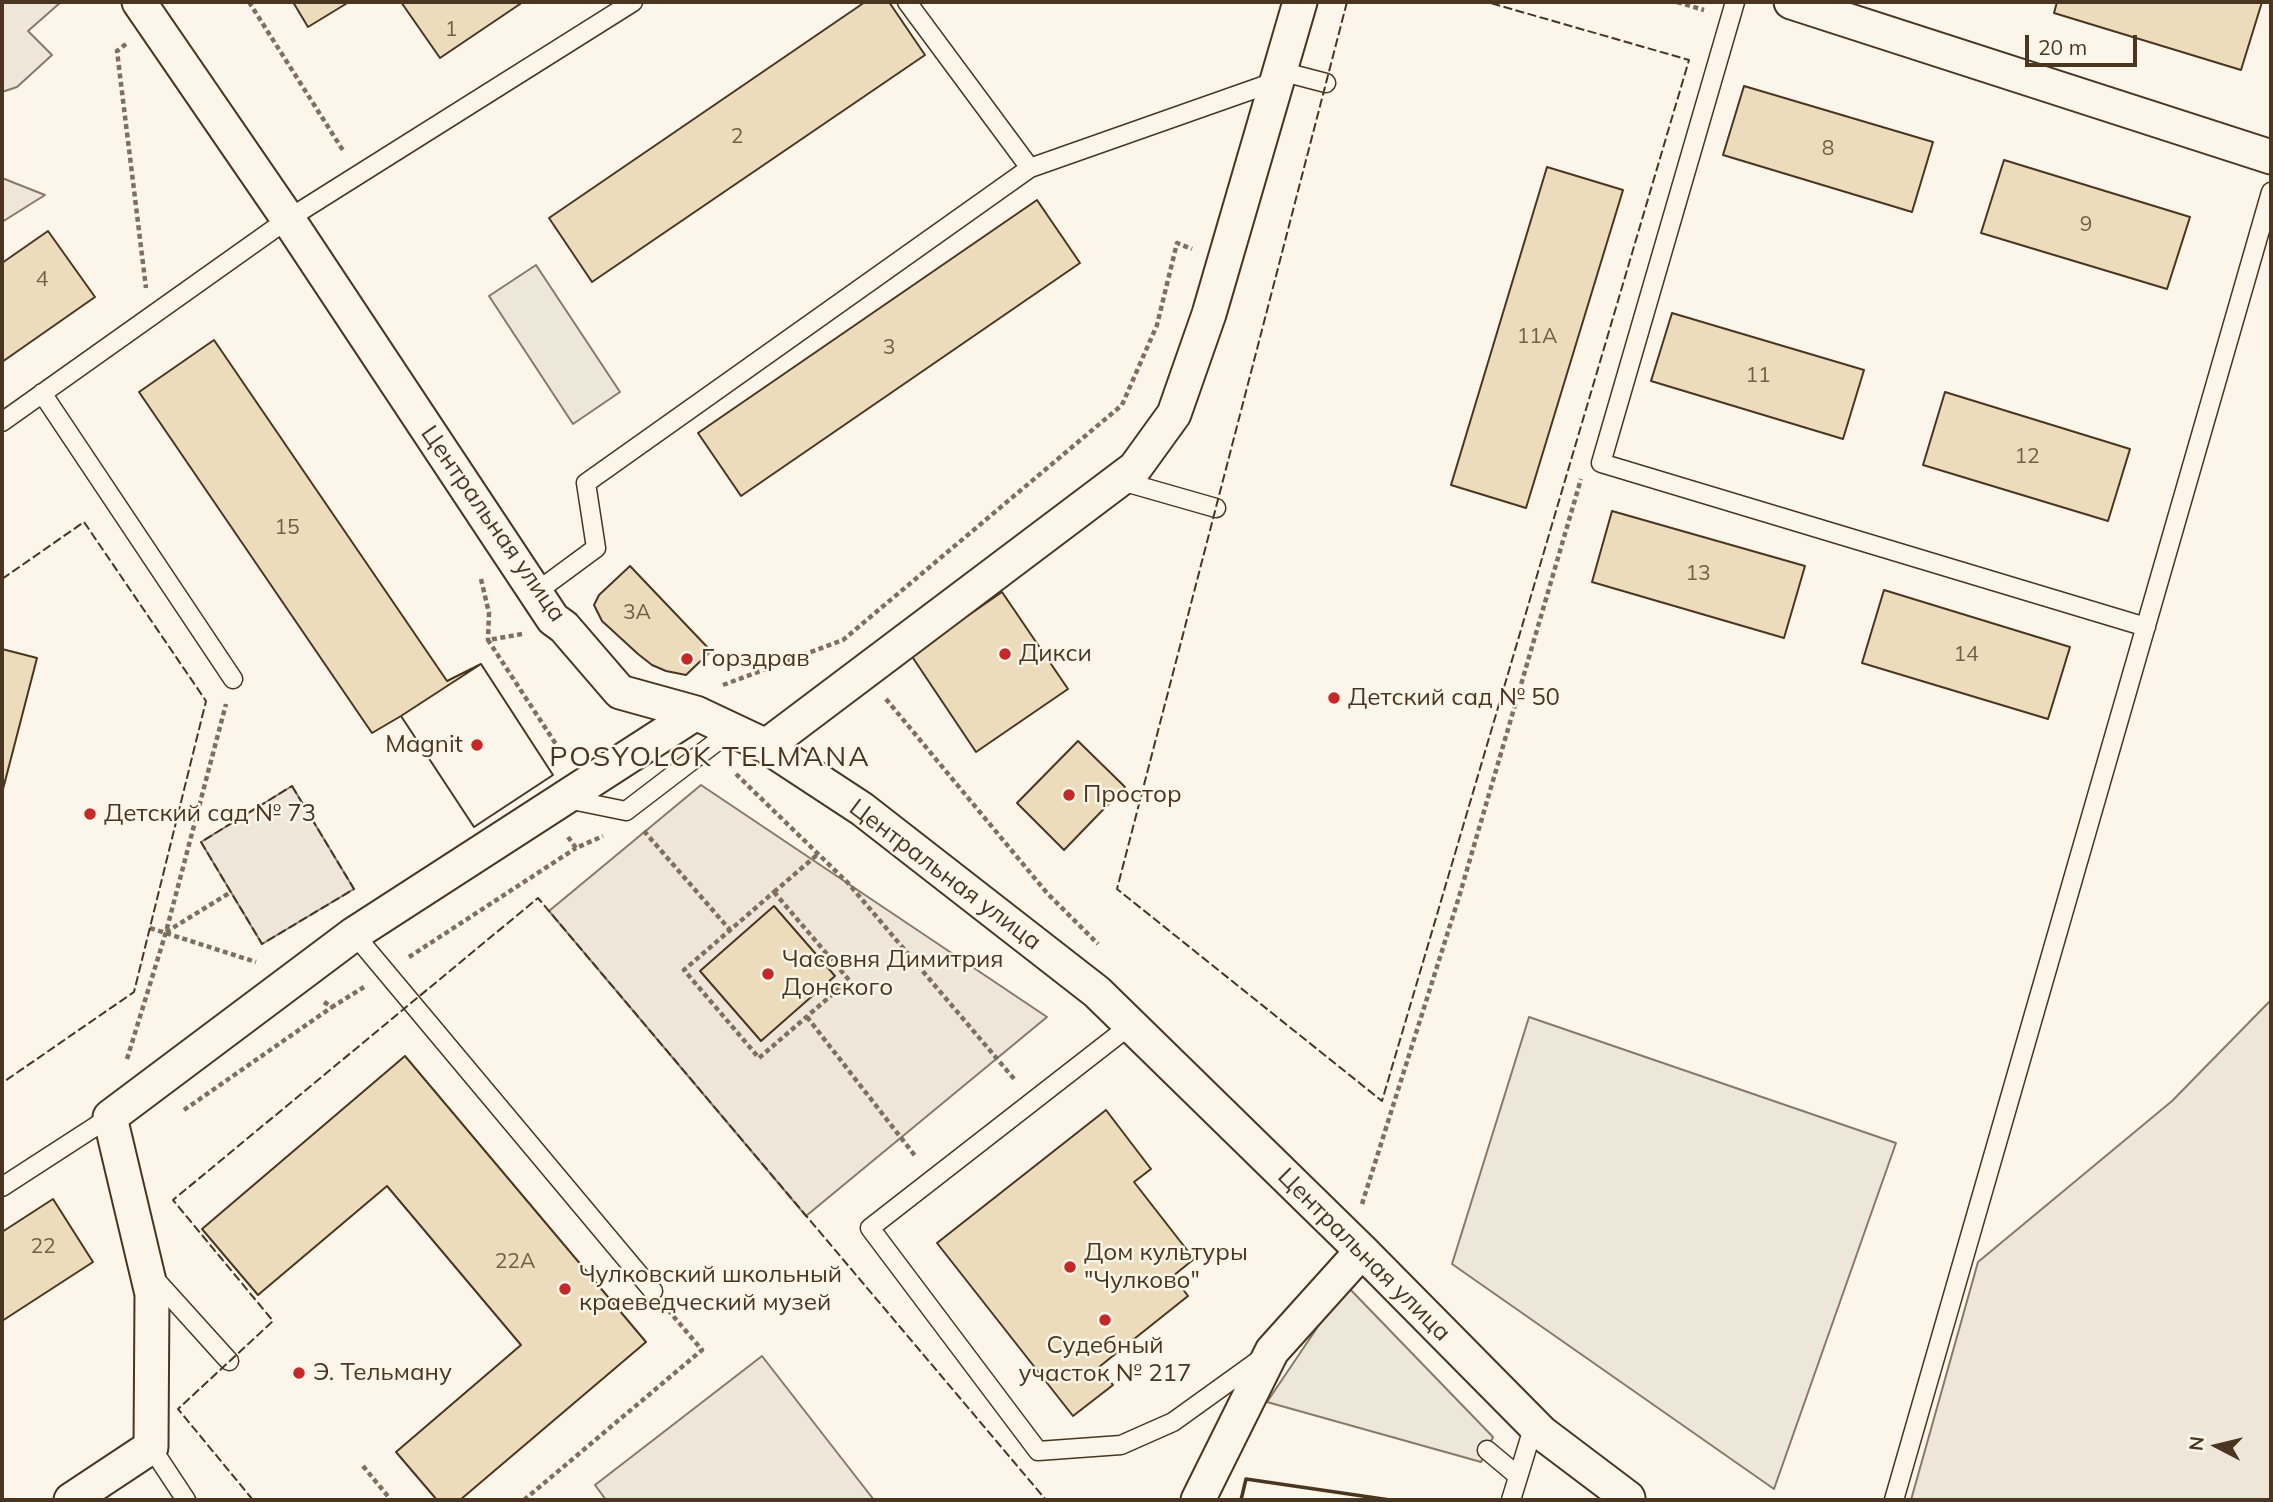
<!DOCTYPE html>
<html>
<head>
<meta charset="utf-8">
<style>
	body { margin:0 }
	#map { position:relative; width:2273px; height:1502px; overflow:hidden; background:#fbf6e9; font-family:Mulish,sans-serif }
	canvas { display:block }
	.frame { position:absolute; inset:0; border:4px solid #4a3520; pointer-events:none }
	.north { position:absolute; left:2182px; top:1411px; width:70px; height:70px; -webkit-text-stroke:5px #fbf6e9; paint-order:stroke; rotate:277deg; font-size:19px; font-weight:700; line-height:28px; text-align:center; color:#4a3520 }
	.north::after { content:''; display:block; margin:auto; width:24px; height:32px; background:#4a3520; clip-path:polygon(50% 0,100% 100%,50% 72%,0 100%) }
	.scale { position:absolute; left:2025px; top:35px; width:112px; height:32px; box-sizing:border-box; border:4px solid #4a3520; border-top:0; padding-left:9px; font-size:21px; line-height:24px; white-space:nowrap; color:#4a3520; -webkit-text-stroke:5px #fbf6e9; paint-order:stroke }
</style>
</head>
<body>
<div id="map">
<canvas width="2273" height="1502"></canvas>
<div class="frame"></div>
<div class="north">N</div>
<div class="scale">20 m</div>
</div>
<script>
const ctx = document.querySelector('canvas').getContext('2d');
ctx.lineJoin = 'round';
function fillPath(path, color) {
  ctx.fillStyle = color;
  ctx.fill(path, 'evenodd');
}
function trace(path, color, width, dash) {
  ctx.strokeStyle = color;
  ctx.lineWidth = width;
  ctx.lineCap = dash ? 'butt' : 'round';
  ctx.setLineDash(dash || []);
  ctx.stroke(path);
}
function drawText(font, color, halo, rows, align = 'center') {
  ctx.font = font + ' Mulish,sans-serif';
  ctx.lineWidth = 5;
  ctx.setLineDash([]);
  ctx.textBaseline = 'middle';
  ctx.strokeStyle = halo;
  ctx.fillStyle = color;
  for (const [text, x, y, turn = 0] of rows) {
    ctx.save();
    ctx.translate(x, y);
    ctx.rotate((+turn || 0) * Math.PI / 180);
    ctx.textAlign = isNaN(turn) ? turn : align;
    if (halo) ctx.strokeText(text, 0, 0);
    ctx.fillText(text, 0, 0);
    ctx.restore();
  }
}
const green = new Path2D(`
	M2 2H61L28 31 52 55 17 87 2 92Z
	M2 178 45 195 2 222Z
	M701 785 1047 1017 806 1216 549 911Z
	M292 786 354 889 262 944 201 842Z
	M2271 1000V1500H1911L1978 1262 2172 1101Z
	M762 1356 874 1500H606L595 1485Z`);
const parking = new Path2D(`
	M536 265 620 392 573 424 489 296Z
	M1529 1017 1896 1143 1774 1489 1452 1264Z
	M1346 1285 1493 1437 1481 1462 1267 1402Z`);
const building = new Path2D(`
	M293 2H349L308 27Z
	M401 2H523L440 58Z
	M865 2H889L925 55 592 282 549 218Z
	M2057 2H2262L2241 70 2054 13Z
	M1744 86 1933 142 1912 212 1723 155Z
	M2004 160 2190 217 2167 289 1981 233Z
	M1547 167 1623 190 1526 508 1451 485Z
	M1037 200 1080 263 741 496 698 433Z
	M48 231 95 297 2 362V263Z
	M1672 313 1864 370 1843 439 1651 381Z
	M214 340 447 681 481 664 553 775 474 827 401 716 372 733 139 392Z
	M1945 392 2130 449 2108 521 1923 465Z
	M1612 511 1805 566 1784 638 1592 582Z
	M630 566 711 651 686 675 666 671 652 665 638 654 602 621 594 605 599 595Z
	M1884 590 2070 647 2048 719 1862 663Z
	M1002 592 1068 689 976 752 911 655Z
	M2 649 37 658 2 793Z
	M481 664 553 775 474 827 401 716Z
	M1078 741 1125 787 1064 850 1017 803Z
	M774 906 835 976 761 1041 700 971Z
	M405 1056 646 1342 460 1500H437L396 1452 521 1345 387 1186 258 1295 202 1229Z
	M1106 1110 1151 1169 1134 1182 1194 1259 1173 1276 1188 1296 1099 1367 1113 1385 1073 1416 937 1243Z
	M53 1199 93 1262 2 1321V1232Z`);
const path = new Path2D(`
	M249 2 344 152
	M1677 2 1704 10
	M126 44 117 51 146 288
	M481 579 489 613 488 640
	M522 634 488 640 565 758
	M723 685 843 640 1122 405 1157 325 1177 243 1192 249
	M886 699 1047 893 1098 944
	M736 774 848 883 1015 1080
	M644 831 730 930
	M568 837 576 848 603 836
	M774 892 849 980 759 1058 684 970Z
	M774 892 818 854
	M150 928 256 962
	M166 932 231 892
	M409 957 576 848
	M324 1002 332 1007 364 987
	M807 1017 916 1157
	M127 1059 166 932 226 704
	M184 1110 332 1007
	M1362 1204 1459 897 1581 479
	M363 1466 391 1500
	M524 1500 702 1350 669 1311`);
const service = new Path2D(`
	M907 2 1030 168 1277 81
	M1735 2 1601 463 2146 627
	M1280 71 1326 83
	M42 393 233 679
	M2 422 288 219 633 2
	M1118 480 1216 508
	M535 593 596 548 586 483 1030 168
	M567 799 626 811 732 730
	M354 934 653 1291
	M1132 1024 870 1228 1038 1451 1121 1445 1173 1422 1262 1358
	M2 1187 110 1117
	M154 1278 229 1361
	M151 1447 186 1500
	M1487 1450 1518 1476
	M1511 1500 1534 1425
	M1894 1500 2271 192`);
const minor = new Path2D(`
	M139 2 288 219 553 619 564 627 620 692 696 713 766 746 862 809 1097 992 1362 1251 1542 1433 1628 1498
	M1791 2 2271 157
	M766 746 1135 468 1174 414 1209 314 1300 2
	M71 1500 151 1447 152 1294 110 1117 354 934 696 713
	M1198 1500 1272 1351 1362 1251`);
const fence = new Path2D(`
	M1347 2 1117 889 1382 1101 1689 60 1487 2
	M2 579 84 522 206 701 134 992 2 1083
	M292 786 354 889 262 944 201 842Z
	M253 1500 178 1409 273 1321 173 1200 538 898 1046 1500`);
const wall = new Path2D(`
	M1241 1500 1246 1479 1390 1500`);
const markers = [
	[1005,654,7,"#c62828"],
	[687,659,7,"#c62828"],
	[1334,698,7,"#c62828"],
	[477,745,7,"#c62828"],
	[1069,795,7,"#c62828"],
	[90,814,7,"#c62828"],
	[768,974,7,"#c62828"],
	[1070,1267,7,"#c62828"],
	[565,1289,7,"#c62828"],
	[1105,1320,7,"#c62828"],
	[299,1373,7,"#c62828"]
];
const numberNames = [
	["1",451,30],
	["2",737,137],
	["8",1828,149],
	["9",2086,225],
	["4",42,280],
	["11А",1537,337],
	["3",889,348],
	["11",1758,376],
	["12",2027,457],
	["15",287,528],
	["13",1698,574],
	["3А",637,613],
	["14",1966,655],
	["22",43,1247],
	["22А",515,1262]
];
const streetNames = [
	["Центральная улица",493,524,55],
	["Центральная улица",945,875,37],
	["Центральная улица",1364,1255,45]
];
const poiNames = [
	["Дикси",1019,654],
	["Горздрав",701,659],
	["Детский сад № 50",1348,698],
	["Magnit",463,745,"right"],
	["Простор",1083,795],
	["Детский сад № 73",104,814],
	["Часовня Димитрия",782,960],
	["Донского",782,988],
	["Дом культуры",1084,1253],
	["\"Чулково\"",1084,1281],
	["Чулковский школьный",579,1275],
	["краеведческий музей",579,1303],
	["Судебный",1105,1346,"center"],
	["участок № 217",1105,1374,"center"],
	["Э. Тельману",313,1373]
];
const quarterNames = [
	["POSYOLOK TELMANA",710,758]
];
fillPath(green, '#ede6d9');
trace(green, '#887966', 2);
fillPath(parking, '#ede7d9');
trace(parking, '#887966', 2);
fillPath(building, '#ecdcbc');
trace(building, '#4a3520', 2);
trace(service, '#4a3520', 21);
trace(minor, '#4a3520', 37);
trace(path, '#7f6f5c', 4.5, [5, 3.5]);
trace(service, '#fbf6e9', 18);
trace(minor, '#fbf6e9', 33);
trace(fence, '#4a3520', 2, [9, 3.5]);
trace(wall, '#4a3520', 3.5);
for (const [x, y, r, color] of markers) {
  const dot = new Path2D();
  dot.arc(x, y, r, 0, 2 * Math.PI);
  ctx.fillStyle = color;
  ctx.fill(dot);
  trace(dot, '#fbf6e9', 2.5);
}
drawText('21px', '#725f47', null, numberNames);
drawText('24px', '#4a3520', '#fbf6e9', streetNames);
drawText('24px', '#4a3520', '#fbf6e9', poiNames, 'left');
ctx.letterSpacing = '2px';
drawText('28px', '#4a3520', '#fbf6e9', quarterNames);
ctx.letterSpacing = '0px';
</script>
</body>
</html>
